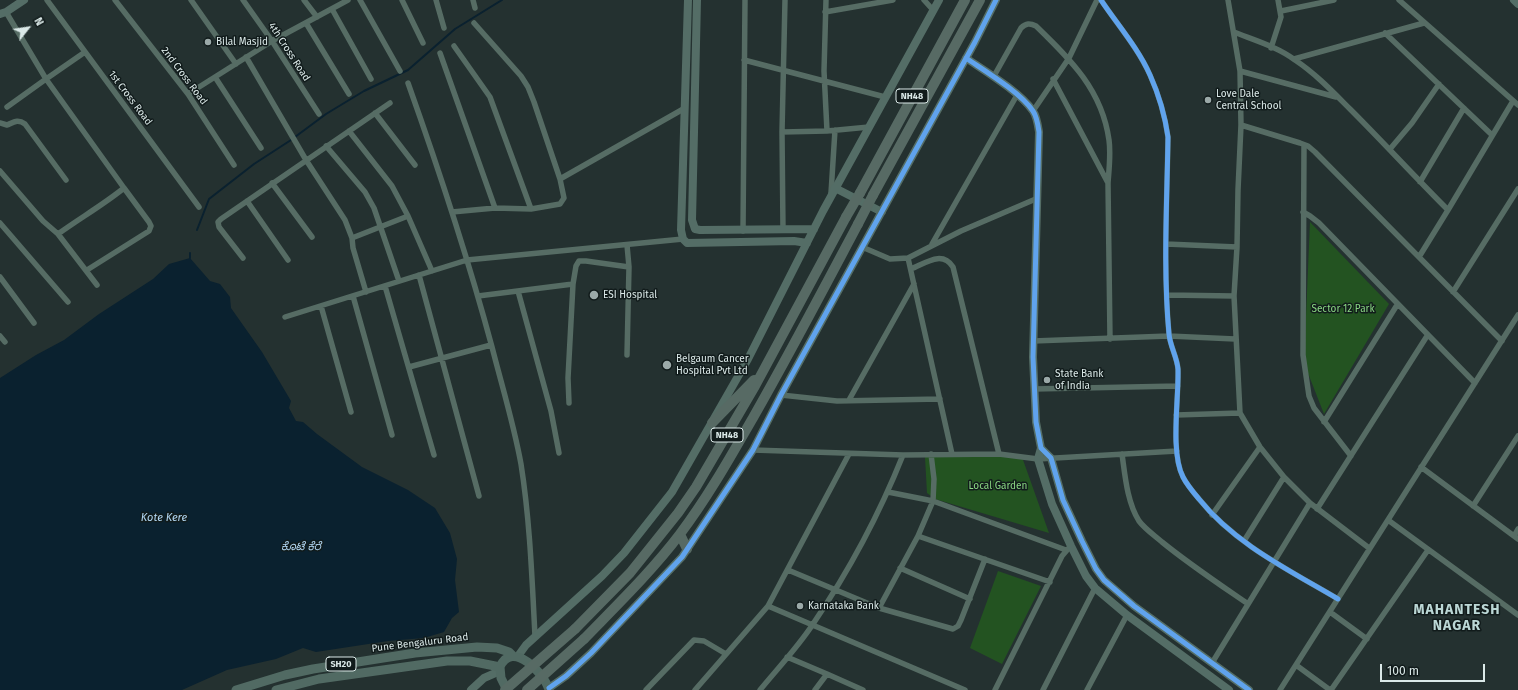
<!DOCTYPE html>
<html>
<head>
<meta charset="utf-8">
<style>
	body { margin:0 }
	#map { position:relative; width:1518px; height:690px; overflow:hidden; background:#243130; font-family:"Fira Sans",sans-serif }
	canvas { display:block }
	.north { position:absolute; left:8px; top:8px; width:40px; height:40px; -webkit-text-stroke:3px #111b1b; paint-order:stroke; rotate:60deg; font-size:11px; font-weight:700; line-height:16px; text-align:center; color:#dbe9e8 }
	.north::after { content:''; display:block; margin:auto; width:14px; height:18px; background:#dbe9e8; clip-path:polygon(50% 0,100% 100%,50% 72%,0 100%) }
	.scale { position:absolute; left:1380px; top:664px; width:105px; height:18px; box-sizing:border-box; border:2px solid #dbe9e8; border-top:0; padding-left:5px; font-size:12px; line-height:14px; white-space:nowrap; color:#dbe9e8; -webkit-text-stroke:3px #111b1b; paint-order:stroke }
</style>
</head>
<body>
<div id="map">
<canvas width="1518" height="690"></canvas>
<div class="north">N</div>
<div class="scale">100 m</div>
</div>
<script>
const ctx = document.querySelector('canvas').getContext('2d');
ctx.lineJoin = 'round';
function fillPath(path, color) {
  ctx.fillStyle = color;
  ctx.fill(path, 'evenodd');
}
function trace(path, color, width, dash) {
  ctx.strokeStyle = color;
  ctx.lineWidth = width;
  ctx.lineCap = dash ? 'butt' : 'round';
  ctx.setLineDash(dash || []);
  ctx.stroke(path);
}
function drawText(font, color, halo, rows, align = 'center') {
  ctx.font = font + ' "Fira Sans","Noto Sans Kannada",sans-serif';
  ctx.lineWidth = 3;
  ctx.setLineDash([]);
  ctx.textBaseline = 'middle';
  ctx.strokeStyle = halo;
  ctx.fillStyle = color;
  for (const [text, x, y, turn = 0] of rows) {
    ctx.save();
    ctx.translate(x, y);
    ctx.rotate((+turn || 0) * Math.PI / 180);
    ctx.textAlign = isNaN(turn) ? turn : align;
    if (halo) ctx.strokeText(text, 0, 0);
    ctx.fillText(text, 0, 0);
    ctx.restore();
  }
}
const green = new Path2D(`
	M1310 222 1389 304 1324 414 1304 363Z
	M925 457H1022L1049 533 935 499 927 493Z
	M998 571 1041 586 1002 664 970 648Z`);
const water = new Path2D(`
	M190 258 210 281 220 284 230 297 231 308 262 352 291 401 289 408 296 421 303 422 317 434 362 467 408 490 435 508 450 533 457 559 455 580 459 612 452 618 444 632 424 638 388 641 316 652 303 648 276 659 227 670 182 690H0V378L36 355 64 340 99 314 153 279 169 264Z`);
const stream = new Path2D(`
	M295 137 326 114 364 91 408 70 455 29 502 0
	M197 230 209 199 254 164 291 140
	M190 258V253`);
const street = new Path2D(`
	M47 0 199 207
	M115 0 188 94 234 165
	M191 0 236 64
	M243 0 272 41 319 114
	M304 0 317 17
	M360 0 400 71
	M402 0 423 43
	M436 0 444 28
	M473 0 475 8
	M826 0 824 71 827 131
	M924 0 933 10
	M1101 0C1117 24 1138 48 1150 75 1159 95 1165 116 1168 137 1167 203 1163 269 1169 334 1170 346 1177 357 1178 369 1179 398 1170 452 1183 477 1187 485 1193 492 1199 499 1235 544 1289 570 1338 599
	M1228 0 1240 71 1241 125 1238 190 1237 247 1234 296 1240 413 1260 447 1284 477 1310 503 1369 548
	M1399 0 1518 105
	M332 9 371 79
	M1281 11 1334 0
	M6 12 46 79 85 52
	M825 12 893 0
	M306 23 349 94
	M1234 32C1254 40 1278 47 1295 60 1316 74 1333 92 1350 109 1383 142 1415 177 1448 210L1419 257
	M1385 33 1492 135
	M454 46 490 97 531 209
	M1271 48 1281 17 1278 0
	M440 53 495 208
	M246 57 306 160 345 220 352 238 353 248 366 292
	M1294 59 1424 23
	M744 60 885 97
	M1240 71 1336 97
	M994 76 1021 28C1026 23 1030 23 1036 26 1071 60 1102 90 1109 140 1111 154 1109 169 1108 183L1110 339
	M215 77 261 148
	M1053 79 1108 183
	M408 83C439 170 468 258 492 347 502 386 514 425 521 464 530 521 532 579 535 636
	M188 94 272 41 348 0
	M7 107 46 79 124 188C103 205 80 218 58 234
	M1033 111 1069 58 1097 0
	M375 113 415 165
	M0 123 7 125C14 122 18 119 25 124L66 180
	M1241 125 1300 143 1308 146 1315 152 1502 341
	M349 131 392 186 408 216 432 271
	M782 132 827 131 869 127
	M1304 145 1303 355 1309 396 1314 408 1351 456
	M326 146 365 192 374 208 399 281
	M1390 149 1412 123 1439 84
	M0 171 43 221 58 234 97 285
	M560 179 685 108
	M1420 182 1464 108
	M272 183 312 237
	M831 193 835 130
	M247 201 288 260
	M1448 210 1513 101
	M452 212 495 208 531 209 560 204 564 198 560 179 534 102 528 87 521 76 474 23
	M1303 212 1310 216 1319 223 1475 383
	M0 223 68 302
	M783 230 782 132 785 0
	M743 231 745 0
	M352 238 408 216
	M932 244 1017 95
	M1166 244 1237 247
	M627 245 629 267 627 355
	M862 247 890 259 908 258 961 231 1038 198
	M243 258 219 227 218 222 221 219 390 103
	M908 258 952 454
	M911 269C926 263 942 250 953 267L999 454
	M87 270 149 231 151 226 149 222 124 188
	M419 275 479 496
	M0 277 34 323
	M385 286 434 455
	M518 291 551 411 559 453
	M1453 292 1518 189
	M1167 295 1234 296
	M353 296 392 435
	M478 296 573 284
	M321 306 351 412
	M285 317 467 260 683 239
	M0 336 5 342
	M1033 341 1169 336 1235 339
	M409 367 491 345
	M1034 389 1178 386
	M781 395 837 401 940 399
	M849 400 914 284
	M569 403 568 378 573 284 576 266 579 261H586L629 267
	M1176 415 1240 413
	M1324 422 1397 305
	M753 450 903 455 999 454 1038 459 1177 451
	M931 454 934 479 933 501 1066 550
	M1122 454C1125 475 1127 502 1139 521 1145 529 1154 535 1162 542 1189 564 1219 584 1248 604
	M1421 467 1518 539
	M1473 506 1518 436
	M1317 509 1427 336
	M1212 515 1260 447
	M1388 520 1518 615
	M918 536 1050 582
	M1514 536 1518 529
	M1244 541 1284 477
	M900 568 970 599
	M788 570 879 608 953 629 958 626 961 620 985 559
	M768 606 849 454
	M879 608 918 536 933 501 888 492
	M1330 612 1367 639
	M787 657 827 674 815 690
	M1212 663 1310 503
	M1296 665 1330 690
	M827 674 863 690
	M646 690 694 640 704 641 726 654
	M695 690 768 606 965 690
	M760 690C778 668 798 647 813 624 849 571 879 515 903 455
	M995 690 1062 556 1068 549
	M1043 690 1095 588
	M1087 690 1127 615
	M1280 690 1518 315
	M1331 690 1428 550`);
const secondary = new Path2D(`
	M688 0 681 230 683 239 687 243 794 241 807 243
	M697 0 692 220 695 229 700 230 814 229
	M1514 0 1518 4
	M0 14 6 12 24 0
	M966 58C985 71 1020 92 1033 111 1037 117 1038 125 1039 132L1033 357 1036 422 1041 448 1051 458 1063 500 1082 541 1096 569 1104 580 1134 606 1249 690
	M835 188 882 212
	M1041 448 1038 459 1052 504 1071 546 1086 576 1095 588 1127 615 1229 690
	M518 656 526 645 602 576 624 553 672 492 748 359 823 211 939 0
	M549 688 566 676 591 653 682 557 753 450 781 395 975 42 996 0
	M471 690 484 678 500 671`);
const primary = new Path2D(`
	M236 690 285 675 313 669 415 653 477 647 497 648 509 652 513 656
	M276 690 319 679 447 661H470L500 667
	M507 690 501 678 500 667C512 639 545 674 549 690`);
const highway = new Path2D(`
	M860 193 965 0
	M873 195 980 0
	M712 423 754 380
	M680 534 687 549
	M575 629 630 573 678 513 696 487 755 386 846 217
	M584 639C617 605 652 571 680 534 708 497 731 456 754 416 790 353 824 288 858 224`);
const highwayBridge = new Path2D(`
	M846 217 860 193
	M858 224 873 195
	M505 690 575 629
	M527 690 584 639`);
const cycleway = new Path2D(`
	M1101 0C1117 24 1138 48 1150 75 1159 95 1165 116 1168 137 1167 203 1163 269 1169 334 1170 346 1177 357 1178 369 1179 398 1170 452 1183 477 1187 485 1193 492 1199 499 1235 544 1289 570 1338 599
	M966 58C985 71 1020 92 1033 111 1037 117 1038 125 1039 132L1033 357 1036 422 1041 448 1051 458 1063 500 1082 541 1096 569 1104 580 1134 606 1249 690
	M549 688 566 676 591 653 682 557 753 450 781 395 975 42 996 0`);
const markers = [
	[208,42,4,"#9ba9a8"],
	[1208,100,4,"#9ba9a8"],
	[594,295,5,"#9ba9a8"],
	[667,365,5,"#9ba9a8"],
	[1047,380,4,"#9ba9a8"],
	[800,606,4,"#9ba9a8"]
];
const shields = [
	[912,96,32],
	[727,435,32],
	[341,664,30]
];
const shieldNames = [
	["NH48",912,96],
	["NH48",727,435],
	["SH20",341,664]
];
const poiNames = [
	["Bilal Masjid",216,42],
	["Love Dale",1216,94],
	["Central School",1216,106],
	["ESI Hospital",603,295],
	["Belgaum Cancer",676,359],
	["Hospital Pvt Ltd",676,371],
	["State Bank",1055,374],
	["of India",1055,386],
	["Karnataka Bank",808,606]
];
const streetNames = [
	["4th Cross Road",289,52,57],
	["2nd Cross Road",184,76,53],
	["1st Cross Road",130,98,53],
	["Pune Bengaluru Road",420,643,-7]
];
const parkNames = [
	["Sector 12 Park",1343,309],
	["Local Garden",998,486]
];
const waterNames = [
	["Kote Kere",164,518],
	["ಕೊಟೆ ಕೆರೆ",301,547]
];
const districtNames = [
	["MAHANTESH",1457,610],
	["NAGAR",1457,626]
];
fillPath(green, '#235321');
fillPath(water, '#0a212f');
trace(stream, '#0a212f', 2);
trace(street, '#566c64', 5.5);
trace(secondary, '#546d66', 8);
trace(primary, '#516a63', 9);
trace(highway, '#576a64', 10);
trace(highwayBridge, '#576a64', 10);
trace(cycleway, '#60a3ed', 5);
for (const [x, y, r, color] of markers) {
  const dot = new Path2D();
  dot.arc(x, y, r, 0, 2 * Math.PI);
  ctx.fillStyle = color;
  ctx.fill(dot);
  trace(dot, '#111b1b', 1.5);
}
for (const [x, y, w] of shields) {
  const box = new Path2D();
  box.roundRect(x - w / 2, y - 7, w, 14, 3);
  ctx.fillStyle = '#111b1b';
  ctx.fill(box);
  trace(box, '#dbe9e8', 1);
}
drawText('bold 9px', '#dbe9e8', null, shieldNames);
drawText('10px', '#dbe9e8', '#111b1b', poiNames, 'left');
drawText('10px', '#dbe9e8', '#111b1b', streetNames);
drawText('10px', '#8ad783', '#111b1b', parkNames);
drawText('italic 11px', '#b1d6f2', '#111b1b', waterNames);
ctx.letterSpacing = '1px';
drawText('bold 14px', '#bbd7d5', '#111b1b', districtNames);
ctx.letterSpacing = '0px';
</script>
</body>
</html>
